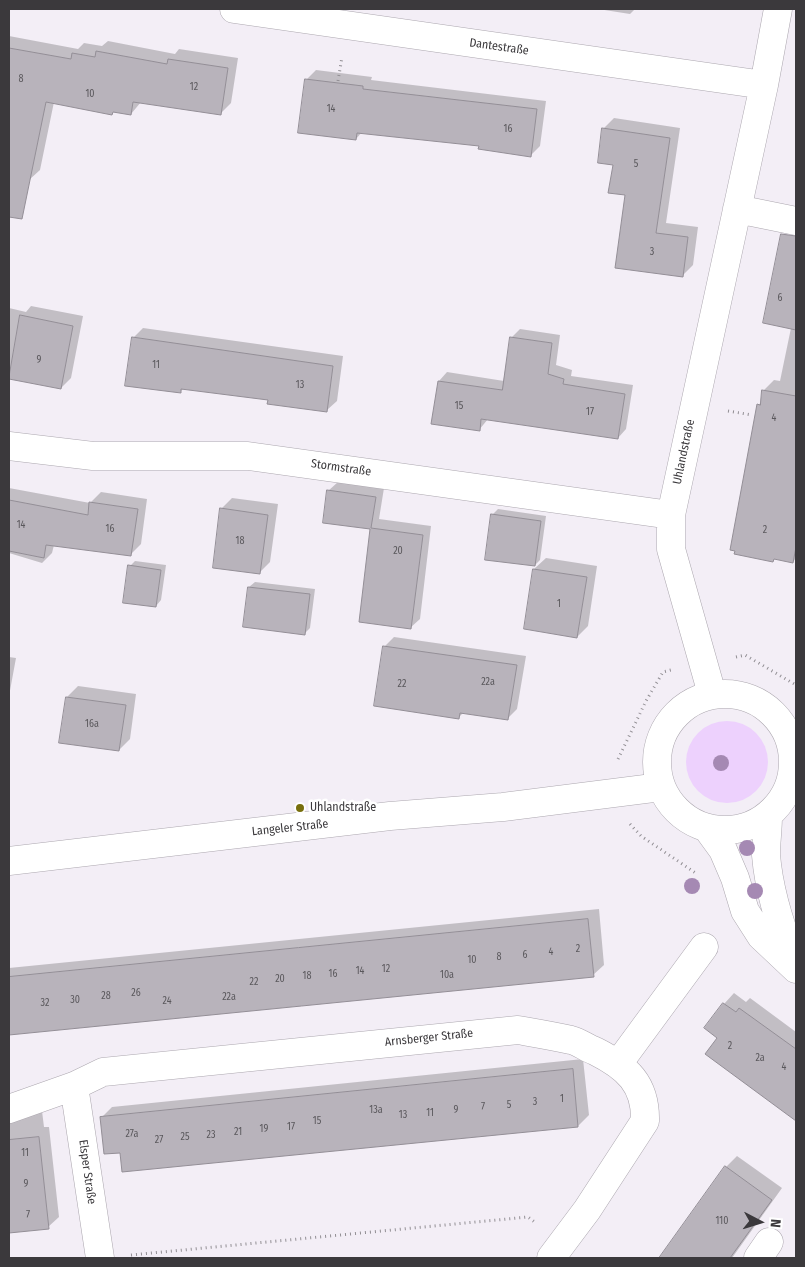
<!DOCTYPE html>
<html>
<head>
<meta charset="utf-8">
<style>
	body { margin:0 }
	#map { position:relative; width:805px; height:1267px; overflow:hidden; background:#f3eef6; font-family:"Fira Sans Condensed",sans-serif }
	canvas { display:block }
	.frame { position:absolute; inset:0; border:10px solid #3b393c; pointer-events:none }
	.north { position:absolute; left:735px; top:1197px; width:50px; height:50px; -webkit-text-stroke:4px #fff; paint-order:stroke; rotate:95deg; font-size:14px; font-weight:700; line-height:20px; text-align:center; color:#3b393c }
	.north::after { content:''; display:block; margin:auto; width:18px; height:22px; background:#3b393c; clip-path:polygon(50% 0,100% 100%,50% 72%,0 100%) }
</style>
</head>
<body>
<div id="map">
<canvas width="805" height="1267"></canvas>
<div class="frame"></div>
<div class="north">N</div>
</div>
<script>
const ctx = document.querySelector('canvas').getContext('2d');
ctx.lineJoin = 'round';
function fillPath(path, color) {
  ctx.fillStyle = color;
  ctx.fill(path, 'evenodd');
}
function trace(path, color, width, dash) {
  ctx.strokeStyle = color;
  ctx.lineWidth = width;
  ctx.lineCap = dash ? 'butt' : 'round';
  ctx.setLineDash(dash || []);
  ctx.stroke(path);
}
function drawText(font, color, halo, rows, align = 'center') {
  ctx.font = font + ' "Fira Sans Condensed",sans-serif';
  ctx.lineWidth = 5;
  ctx.setLineDash([]);
  ctx.textBaseline = 'middle';
  ctx.strokeStyle = halo;
  ctx.fillStyle = color;
  for (const [text, x, y, turn = 0] of rows) {
    ctx.save();
    ctx.translate(x, y);
    ctx.rotate((+turn || 0) * Math.PI / 180);
    ctx.textAlign = isNaN(turn) ? turn : align;
    if (halo) ctx.strokeText(text, 0, 0);
    ctx.fillText(text, 0, 0);
    ctx.restore();
  }
}
const green = new Path2D(`
	M686 762a41 41 0 1 1 82 0a41 41 0 1 1-82 0Z`);
const shadow = new Path2D(`
	M598 9H635L630 14Z
	M9 36 78 49 84 43 102 46 108 41 175 54 179 49 238 58 231 103 220 114 141 102 131 114 54 102 40 170 29 180 9 176Z
	M316 70 372 77 371 80 546 101 540 146 531 155 480 145 362 132 356 139 307 79Z
	M614 118 680 128 666 223 698 227 693 265 683 275 626 194 614 164 603 129Z
	M787 248 796 250V558L793 562 775 558 773 561 758 405 762 402 764 390 774 380 780 381 791 328Z
	M31 306 83 316 71 378 61 388 9 378V308L26 312Z
	M143 328 343 356 337 401 327 410 269 399 184 388 180 392 133 338Z
	M520 329 560 335 556 365 572 370 571 376 633 385 626 429 618 438 488 419 479 430 439 381 447 372 504 381 511 338Z
	M338 482 384 488 379 519 431 526 420 619 410 628 371 528 325 522 328 491Z
	M9 488 90 503 101 492 147 499 141 544 130 555 54 545 52 553 42 563 9 553Z
	M232 498 278 504 270 562 259 573 221 509Z
	M498 509 546 516 540 560 535 565 492 515Z
	M546 558 597 566 588 626 577 637 534 569Z
	M135 561 166 565 161 600 156 606 130 566Z
	M255 582 315 589 310 628 305 633 249 587Z
	M394 637 526 656 517 709 508 718 464 712 458 718 384 647Z
	M9 657 16 658 9 696Z
	M78 686 136 694 130 739 119 750 67 697Z
	M599 909 604 965 593 975 9 1034V968Z
	M734 993 746 1002 750 998 796 1032V1119L707 1054 719 1038 706 1028 724 1004Z
	M583 1059 589 1115 578 1126 123 1171 121 1151 101 1118 112 1107Z
	M42 1111 44 1127H49L59 1217 48 1227 9 1231V1114Z
	M737 1156 782 1188 732 1258H660L726 1167Z`);
const building = new Path2D(`
	M9 48 71 59 72 53 95 57 96 51 167 64 168 59 228 68 221 115 133 102 131 115 113 112 112 115 46 102 22 219 9 217Z
	M305 79 363 86V89L537 109 531 157 478 149 479 146 357 133 356 140 298 133Z
	M602 128 670 138 656 233 688 237 683 277 615 268 625 195 608 193 613 165 598 163Z
	M781 234 796 236V330L763 323Z
	M20 315 73 326 61 389 9 379Z
	M132 337 333 366 327 412 267 404 268 400 181 389V393L125 386Z
	M510 337 552 343 548 374 564 379 563 384 625 394 618 439 481 419 480 431 431 424 438 381 502 390Z
	M762 390 796 396V547L793 563 774 559 773 562 734 554 735 551 730 550 757 404 760 405Z
	M327 490 376 497 371 528 423 535 411 629 359 622 370 529 323 523Z
	M9 500 88 515 89 502 138 509 131 556 46 545 44 558 9 551Z
	M220 508 268 515 260 574 213 568Z
	M491 514 541 521 535 566 485 560Z
	M128 565 161 570 156 607 123 603Z
	M533 569 587 577 577 638 524 629Z
	M248 587 310 594 305 635 243 627Z
	M383 646 517 665 508 720 460 713 459 719 374 706Z
	M66 697 126 705 119 751 59 743Z
	M588 919 594 977 9 1035V977Z
	M723 1003 736 1012 739 1008 796 1049V1121L705 1054 717 1038 704 1028Z
	M573 1069 578 1127 122 1172 120 1153 104 1154 100 1117Z
	M39 1137 49 1229 9 1233V1140Z
	M725 1166 772 1200 730 1258H659Z`);
const path = new Path2D(`
	M338 81 342 57
	M728 411 752 415
	M736 657 745 655 796 685
	M618 759 646 701 663 672 671 670
	M630 824 641 836 697 874
	M131 1255 528 1217 536 1223`);
const minor = new Path2D(`
	M234 9 764 85
	M737 209 796 221
	M9 446 93 456H248L671 515
	M657 762a68 68 0 1 1 136 0a68 68 0 1 1-136 0Z
	M712 694 671 549V515L764 85 778 9
	M768 816C768 829 766 842 766 855 769 892 781 929 795 963
	M707 828 723 850 735 878 745 911 761 936 796 969
	M9 861 390 816 503 807 661 787
	M618 1064 704 947
	M74 1086 100 1258
	M9 1109 74 1086 103 1072 518 1030C535 1033 553 1036 571 1040 579 1042 587 1048 595 1051 627 1067 646 1084 645 1121L587 1210 551 1258
	M758 1258 769 1242`);
const trees = [
	[721,763],
	[747,848],
	[692,886],
	[755,891]
];
const markers = [
	[300,808,5,"#786f0d"]
];
const numberNames = [
	["8",21,79],
	["12",194,87],
	["10",90,94],
	["14",331,109],
	["16",508,129],
	["5",636,164],
	["3",652,252],
	["6",780,298],
	["9",39,360],
	["11",156,365],
	["13",300,385],
	["15",459,406],
	["17",590,412],
	["4",774,418],
	["14",21,525],
	["16",110,529],
	["2",765,530],
	["18",240,541],
	["20",398,551],
	["1",559,604],
	["22a",488,682],
	["22",402,684],
	["16a",92,724],
	["2",578,949],
	["4",551,952],
	["6",525,955],
	["8",499,957],
	["10",472,960],
	["12",386,969],
	["14",360,971],
	["16",333,974],
	["10a",447,975],
	["18",307,976],
	["20",280,979],
	["22",254,982],
	["26",136,993],
	["28",106,996],
	["22a",229,997],
	["30",75,1000],
	["24",167,1001],
	["32",45,1003],
	["2",730,1046],
	["2a",760,1058],
	["4",784,1067],
	["1",562,1099],
	["3",535,1102],
	["5",509,1105],
	["7",483,1107],
	["13a",376,1110],
	["9",456,1110],
	["11",430,1113],
	["13",403,1115],
	["15",317,1121],
	["17",291,1127],
	["19",264,1129],
	["21",238,1132],
	["27a",132,1134],
	["23",211,1135],
	["25",185,1137],
	["27",159,1140],
	["11",25,1153],
	["9",26,1184],
	["7",28,1215],
	["110",722,1221]
];
const streetNames = [
	["Dantestraße",499,47,8],
	["Uhlandstraße",684,452,-78],
	["Stormstraße",341,468,8],
	["Langeler Straße",290,828,-6],
	["Arnsberger Straße",429,1038,-6],
	["Elsper Straße",87,1172,82]
];
const poiNames = [
	["Uhlandstraße",310,808]
];
fillPath(green, '#edd1fd');
fillPath(shadow, '#0003');
fillPath(building, '#b8b3bb');
trace(building, '#938e96', 1);
trace(minor, '#aca7af', 29);
trace(path, '#918e93', 3, [1, 4]);
trace(minor, '#fff', 28);
ctx.fillStyle = '#a589b3';
for (const [x, y] of trees) {
  ctx.beginPath();
  ctx.arc(x, y, 8, 0, 2 * Math.PI);
  ctx.fill();
}
for (const [x, y, r, color] of markers) {
  const dot = new Path2D();
  dot.arc(x, y, r, 0, 2 * Math.PI);
  ctx.fillStyle = color;
  ctx.fill(dot);
  trace(dot, '#fff', 2);
}
drawText('10px', '#5a585c', null, numberNames);
drawText('12px', '#3b393c', '#fff', streetNames);
drawText('12px', '#3b393c', '#fff', poiNames, 'left');
</script>
</body>
</html>
